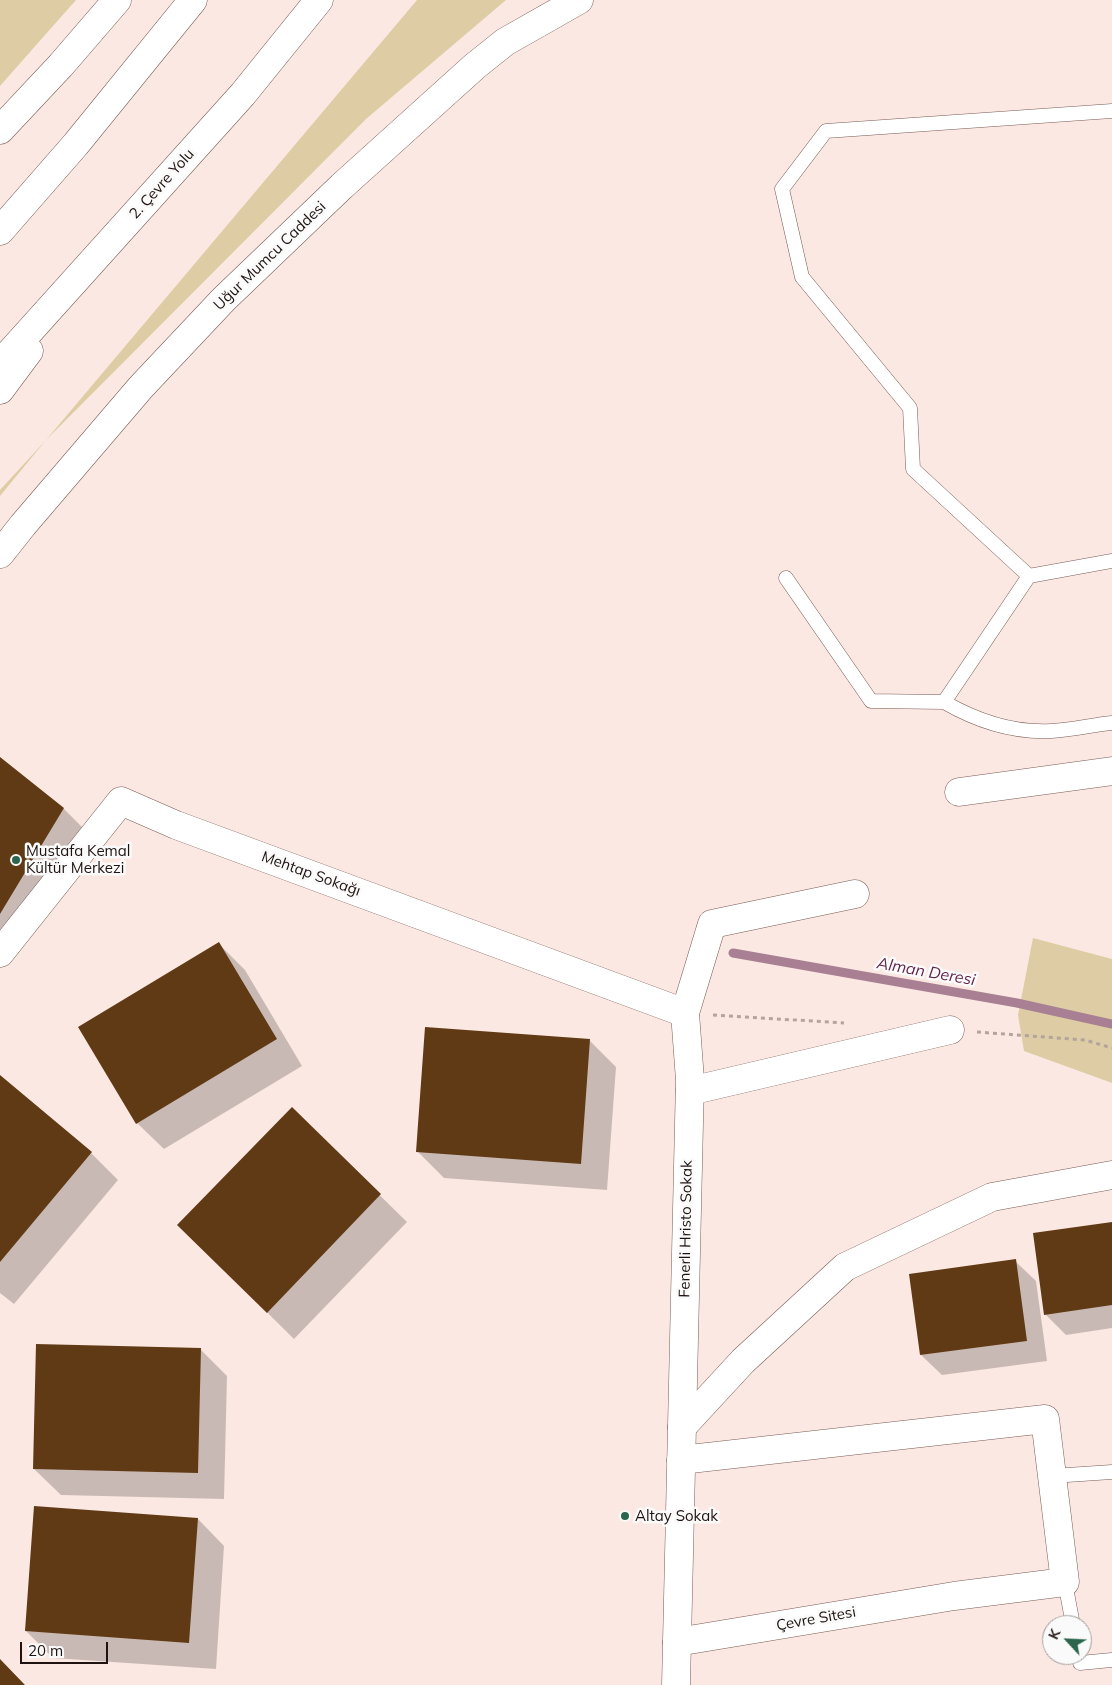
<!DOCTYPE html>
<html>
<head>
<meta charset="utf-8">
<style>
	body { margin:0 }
	#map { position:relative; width:1112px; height:1685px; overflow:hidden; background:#fce8e2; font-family:Mulish,sans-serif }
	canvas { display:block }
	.north { position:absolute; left:1042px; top:1615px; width:50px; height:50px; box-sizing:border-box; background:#fafafa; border:1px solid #a29e9c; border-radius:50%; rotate:295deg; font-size:14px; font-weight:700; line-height:20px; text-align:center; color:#1e1310 }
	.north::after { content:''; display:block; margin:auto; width:18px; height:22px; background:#2b654d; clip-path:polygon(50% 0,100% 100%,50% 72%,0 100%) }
	.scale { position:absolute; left:20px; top:1642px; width:88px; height:22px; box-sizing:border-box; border:2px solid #1e1310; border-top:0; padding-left:6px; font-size:15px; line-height:18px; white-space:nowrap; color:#1e1310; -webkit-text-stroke:4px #fafafa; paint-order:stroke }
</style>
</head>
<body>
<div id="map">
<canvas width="1112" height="1685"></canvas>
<div class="north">K</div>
<div class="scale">20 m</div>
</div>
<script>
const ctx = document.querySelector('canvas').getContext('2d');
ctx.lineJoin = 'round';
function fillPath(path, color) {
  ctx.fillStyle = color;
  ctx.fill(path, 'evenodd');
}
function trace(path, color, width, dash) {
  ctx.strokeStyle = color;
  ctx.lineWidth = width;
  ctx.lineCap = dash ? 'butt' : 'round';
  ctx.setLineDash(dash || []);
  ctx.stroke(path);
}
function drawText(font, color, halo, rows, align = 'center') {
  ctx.font = font + ' Mulish,sans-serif';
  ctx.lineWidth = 5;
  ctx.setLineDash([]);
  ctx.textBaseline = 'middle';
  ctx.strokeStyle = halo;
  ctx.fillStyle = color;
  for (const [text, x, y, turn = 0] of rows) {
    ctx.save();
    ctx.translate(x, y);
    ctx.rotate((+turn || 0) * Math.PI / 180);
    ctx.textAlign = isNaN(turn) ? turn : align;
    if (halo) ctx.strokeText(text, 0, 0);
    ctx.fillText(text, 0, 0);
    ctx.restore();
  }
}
const green = new Path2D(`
	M0 0H76L0 86Z
	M417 0H506L366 119 46 440 0 496V490L46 440Z
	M1033 938 1112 959V1083L1024 1051 1018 1015Z`);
const shadow = new Path2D(`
	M0 759 63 808 90 835 0 964Z
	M219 944 245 970 302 1066 164 1149 137 1123Z
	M589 1040 616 1067 607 1190 444 1178 418 1152Z
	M0 1076 91 1153 118 1180 14 1304 0 1293Z
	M292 1109 407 1222 294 1339 206 1252Z
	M1112 1224V1328L1066 1335 1045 1314Z
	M1015 1261 1036 1281 1047 1361 942 1375 921 1355Z
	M200 1349 227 1376 224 1499 61 1495 34 1469Z
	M198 1519 224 1546 216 1669 53 1658 26 1631Z`);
const stream = new Path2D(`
	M733 953 1017 1003 1112 1024`);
const building = new Path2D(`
	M0 757 64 808 0 914Z
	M219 942 277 1039 136 1124 78 1027Z
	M425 1027 590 1039 581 1164 416 1152Z
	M0 1075 92 1152 0 1262Z
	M292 1107 381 1194 267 1313 177 1225Z
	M1112 1222V1305L1044 1315 1033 1233Z
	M1016 1259 1027 1341 920 1355 909 1274Z
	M36 1344 201 1348 198 1473 33 1469Z
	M34 1506 198 1518 189 1643 25 1631Z
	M0 1659 25 1685H0Z`);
const path = new Path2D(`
	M713 1015 844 1023
	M977 1032 1085 1040 1112 1048`);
const lane = new Path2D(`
	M1112 111 826 131 782 189 802 277 910 408 913 469 1029 576 1112 561
	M786 578 871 701 944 702 1029 576
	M944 702C977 721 1012 733 1051 731 1071 730 1092 725 1112 723
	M1052 1476 1112 1472
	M1065 1582 1073 1625
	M1079 1655 1080 1663 1112 1660`);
const street = new Path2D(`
	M959 792 1112 771
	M685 1013 712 924 855 894
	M690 1091 950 1030
	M682 1427 743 1361 845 1267 992 1197 1112 1175
	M677 1642 954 1596 1065 1582 1045 1419 681 1460`);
const secondary = new Path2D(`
	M0 554 23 525 141 387 224 299 342 186 475 66 505 42 579 0
	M0 953 121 801 176 825 685 1013 690 1080 676 1685`);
const highway = new Path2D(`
	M0 130 61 65 117 0
	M0 231 76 144 193 0
	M0 364 243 94 319 0
	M0 390 29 351`);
const markers = [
	[16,860,5,"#2b654d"],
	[625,1516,5,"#2b654d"]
];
const streetNames = [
	["2. Çevre Yolu",162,184,-48],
	["Uğur Mumcu Caddesi",270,256,-44],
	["Mehtap Sokağı",311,874,20],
	["Fenerli Hristo Sokak",686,1229,-89],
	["Çevre Sitesi",816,1619,-10]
];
const poiNames = [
	["Mustafa Kemal",26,851],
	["Kültür Merkezi",26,868],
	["Altay Sokak",635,1516]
];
const waterNames = [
	["Alman Deresi",926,972,10]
];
fillPath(green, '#decda4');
fillPath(shadow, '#0003');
trace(stream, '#a98093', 9);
fillPath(building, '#603a15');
trace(lane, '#785c55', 15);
trace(street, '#785c55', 29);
trace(secondary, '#785c55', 29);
trace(highway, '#785c55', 29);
trace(path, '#b4a39e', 3, [4, 4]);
trace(lane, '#fff', 14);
trace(street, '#fff', 28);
trace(secondary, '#fff', 28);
trace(highway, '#fff', 28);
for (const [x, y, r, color] of markers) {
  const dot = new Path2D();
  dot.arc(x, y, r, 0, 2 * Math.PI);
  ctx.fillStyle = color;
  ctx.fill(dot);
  trace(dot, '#fafafa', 2);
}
drawText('15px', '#1e1310', '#fafafa', streetNames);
drawText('15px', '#1e1310', '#fafafa', poiNames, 'left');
drawText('italic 16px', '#62234a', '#fafafa', waterNames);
</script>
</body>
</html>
